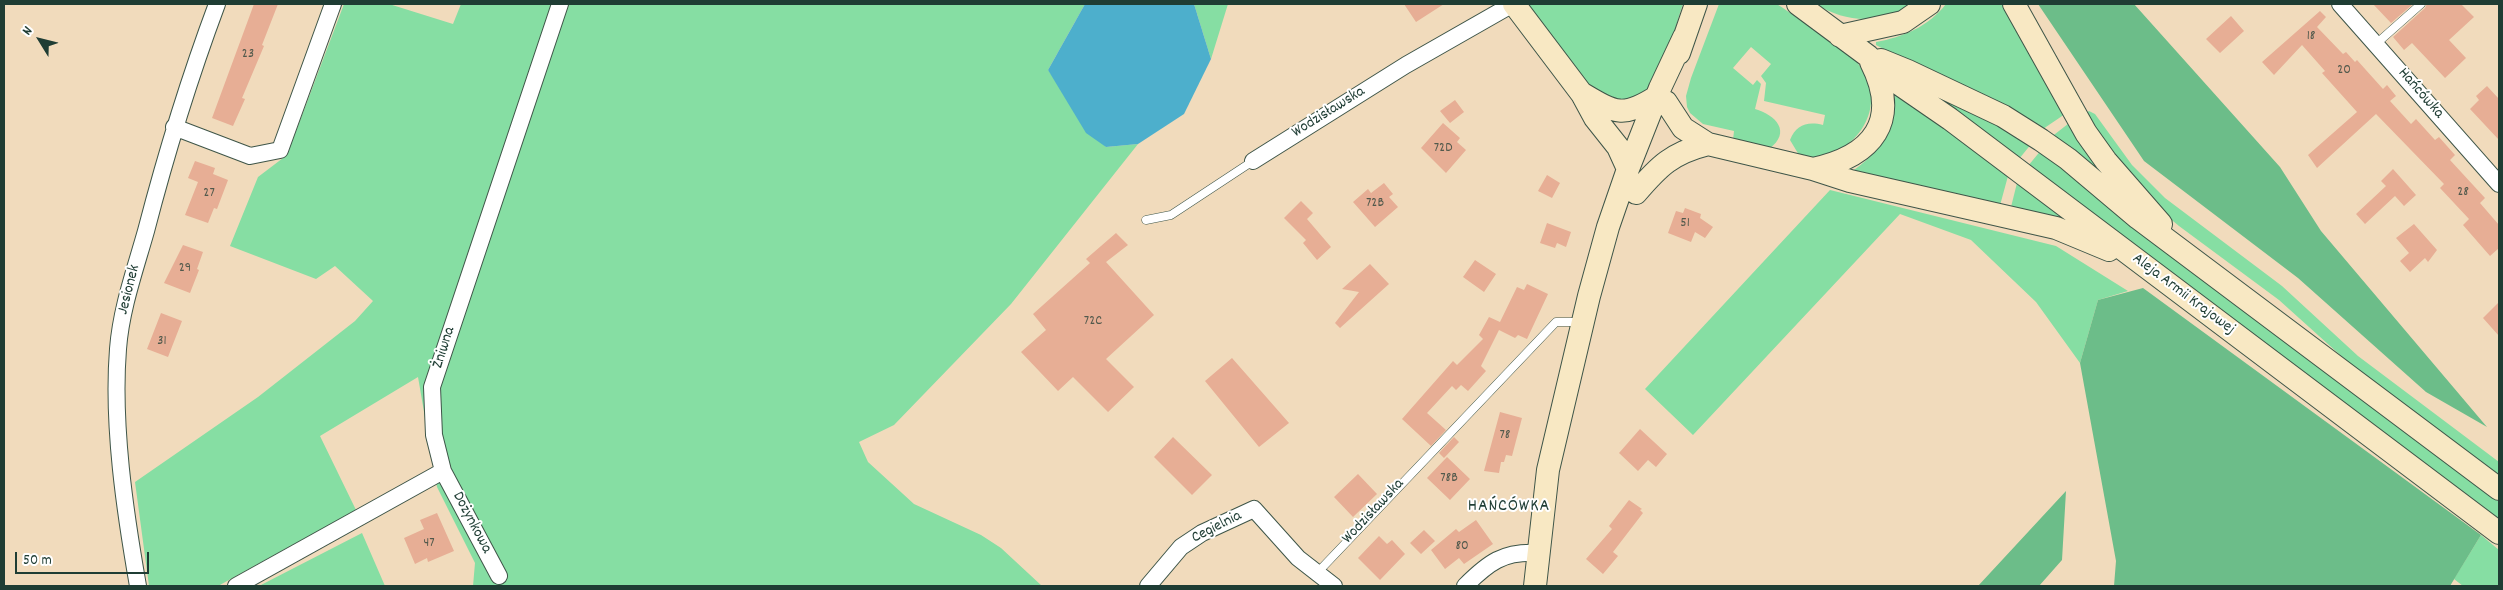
<!DOCTYPE html>
<html>
<head>
<meta charset="utf-8">
<style>
	body { margin:0 }
	#map { position:relative; width:2503px; height:590px; overflow:hidden; background:#f1dbbc; font-family:Dekko,sans-serif }
	canvas { display:block }
	.frame { position:absolute; inset:0; border:5px solid #1f3d34; pointer-events:none }
	.north { position:absolute; left:15px; top:15px; width:50px; height:50px; -webkit-text-stroke:4px #fff; paint-order:stroke; rotate:306deg; font-size:14px; font-weight:700; line-height:20px; text-align:center; color:#1f3d34 }
	.north::after { content:''; display:block; margin:auto; width:18px; height:22px; background:#1f3d34; clip-path:polygon(50% 0,100% 100%,50% 72%,0 100%) }
	.scale { position:absolute; left:15px; top:552px; width:134px; height:22px; box-sizing:border-box; border:2px solid #1f3d34; border-top:0; padding-left:6px; font-size:15px; line-height:18px; white-space:nowrap; color:#1f3d34; -webkit-text-stroke:4px #fff; paint-order:stroke }
</style>
</head>
<body>
<div id="map">
<canvas width="2503" height="590"></canvas>
<div class="frame"></div>
<div class="north">N</div>
<div class="scale">50 m</div>
</div>
<script>
const ctx = document.querySelector('canvas').getContext('2d');
ctx.lineJoin = 'round';
function fillPath(path, color) {
  ctx.fillStyle = color;
  ctx.fill(path, 'evenodd');
}
function trace(path, color, width, dash) {
  ctx.strokeStyle = color;
  ctx.lineWidth = width;
  ctx.lineCap = dash ? 'butt' : 'round';
  ctx.setLineDash(dash || []);
  ctx.stroke(path);
}
function drawText(font, color, halo, rows, align = 'center') {
  ctx.font = font + ' Dekko,sans-serif';
  ctx.lineWidth = 4;
  ctx.setLineDash([]);
  ctx.textBaseline = 'middle';
  ctx.strokeStyle = halo;
  ctx.fillStyle = color;
  for (const [text, x, y, turn = 0] of rows) {
    ctx.save();
    ctx.translate(x, y);
    ctx.rotate((+turn || 0) * Math.PI / 180);
    ctx.textAlign = isNaN(turn) ? turn : align;
    if (halo) ctx.strokeText(text, 0, 0);
    ctx.fillText(text, 0, 0);
    ctx.restore();
  }
}
const green = new Path2D(`
	M344 4H389L453 24 461 4H1085L1048 70 1106 147 1138 144 1011 304 894 425 859 442 868 462 914 504 981 535 1001 548 1042 586H473L475 563 437 487 418 377 320 436 356 510 218 586H149L135 482 258 397 355 321 373 301 335 266 316 279 230 246 258 177 287 155Z
	M1194 4H1228L1211 59Z
	M1526 4H1683C1675 26 1666 69 1652 86 1643 99 1622 103 1607 99 1589 94 1540 22 1526 4Z
	M1719 4C1732 4 1765 0 1776 4 1781 5 1852 57 1857 62 1860 66 1863 71 1865 75 1883 109 1859 146 1825 156 1817 159 1807 156 1799 155L1790 140C1796 125 1807 121 1823 125L1825 115 1764 101 1766 83 1761 76 1771 64 1751 47 1733 68 1753 85 1757 80 1761 84 1755 109C1776 115 1792 132 1769 149L1733 140 1734 131 1703 124 1690 113 1687 107 1686 96 1691 78Z
	M1816 4H1912C1881 25 1846 23 1816 4Z
	M1946 4H2006L2068 112 2040 131 1876 45V42C1903 37 1928 27 1946 4Z
	M1897 73 2032 143 2019 159Z
	M1896 92 2008 176 1999 209 1851 172C1875 156 1887 139 1894 112 1895 105 1893 98 1896 92Z
	M2089 111 2095 114 2132 165 2165 198 2282 286 2358 356 2499 462V476L2349 363 2279 300 2179 226 2145 198 2082 116Z
	M2073 120 2114 181 2050 138Z
	M2042 149 2284 340 2499 502V521L2028 166Z
	M2017 183 2067 220 2010 211Z
	M1830 190 2056 246 2128 291 2098 300 2080 363 2036 302 1971 240 1900 214 1693 435 1645 389Z
	M362 533 385 586H259Z
	M2481 535 2499 550V586H2463L2454 579Z`);
const forest = new Path2D(`
	M2038 4H2134L2280 167 2321 231 2487 427 2426 392 2298 278 2144 161Z
	M2143 288 2481 535 2450 586H2114L2116 561 2080 363 2098 300Z
	M2066 491 2062 560 2039 586H1978Z`);
const water = new Path2D(`
	M1085 4H1194L1211 59 1184 114 1138 144 1106 147 1086 133 1048 70Z`);
const building = new Path2D(`
	M254 4H278L262 45 264 46 242 98 245 99 233 126 212 118Z
	M1404 4H1444L1416 22Z
	M2373 4H2413L2391 23Z
	M2427 4H2461L2474 17 2449 40 2466 58 2445 78 2412 43 2404 50 2393 37 2425 8Z
	M2320 11 2326 17 2317 27 2343 54 2346 52 2355 62 2357 60 2383 89 2387 85 2396 96 2390 101 2411 124 2416 119 2435 140 2439 137 2455 155 2450 160 2485 198 2480 203 2499 225V248L2490 256 2463 225 2469 219 2440 188 2444 184 2376 114 2317 168 2308 155 2357 112 2322 73 2325 71 2302 45 2274 75 2262 62Z
	M2231 16 2244 31 2220 53 2206 39Z
	M2487 86 2499 99V140L2470 109 2479 100 2476 96Z
	M1455 100 1464 112 1450 123 1440 111Z
	M1443 123 1460 138 1457 142 1466 150 1446 173 1421 148Z
	M195 161 215 168 213 174 228 180 217 209 214 208 208 223 185 215 198 182 188 178Z
	M2393 169 2416 195 2404 206 2395 196 2365 224 2356 214 2386 186 2381 181Z
	M1547 175 1560 183 1552 198 1538 191Z
	M1384 183 1393 194 1389 197 1398 207 1375 227 1353 202 1368 189 1371 193Z
	M1301 201 1313 213 1307 219 1331 247 1317 260 1303 243 1306 240 1284 218Z
	M1685 208 1701 214 1700 218 1713 227 1705 238 1695 232 1691 242 1668 233 1676 211 1683 213Z
	M1547 223 1571 232 1566 247 1557 243 1555 248 1540 243Z
	M2414 224 2437 250 2428 262 2425 258 2410 272 2400 261 2409 253 2396 238Z
	M1116 233 1128 245 1106 262 1154 315 1106 359 1134 387 1108 412 1073 377 1058 391 1021 352 1046 330 1033 314 1090 263 1086 259Z
	M183 245 203 252 197 269 199 270 190 293 164 283Z
	M1475 260 1496 274 1484 292 1463 277Z
	M1370 264 1389 284 1340 328 1335 323 1359 292 1342 289Z
	M1527 284 1548 294 1527 339 1518 335 1515 338 1499 330 1481 366 1486 371 1468 391 1461 385 1456 390 1452 386 1427 413 1446 430 1431 446 1402 419 1453 361 1457 365 1483 339 1479 335 1489 317 1500 322 1517 287 1524 290Z
	M2499 302V336L2483 318Z
	M161 313 182 321 168 357 147 349Z
	M1232 358 1289 423 1259 447 1205 381Z
	M1500 412 1522 418 1512 456 1506 455 1504 462H1501L1499 473 1484 471Z
	M1640 429 1667 454 1656 467 1648 460 1638 471 1619 453Z
	M1173 437 1212 475 1192 495 1154 457Z
	M1454 437 1459 442 1444 458 1439 453Z
	M1447 457 1470 479 1450 500 1427 478Z
	M1358 474 1377 494 1353 517 1334 497Z
	M1629 500 1642 509 1640 510 1643 513 1613 552 1618 556 1603 574 1586 559 1612 529 1609 526Z
	M437 513 454 551 428 562 427 558 415 564 404 538 424 529 420 520Z
	M1476 520 1493 544 1464 564 1459 558 1445 569 1431 550 1456 529 1459 532Z
	M1424 530 1435 541 1421 554 1410 543Z
	M1379 536 1387 544 1392 540 1405 554 1380 580 1358 558Z`);
const lane = new Path2D(`
	M2376 44 2421 4
	M1146 220 1171 215 1253 161
	M1318 572 1556 322H1581`);
const street = new Path2D(`
	M2340 4 2499 184
	M174 127 250 156 280 150 333 4
	M1253 161 1406 65 1513 4
	M499 576 443 471 434 435 432 387 560 4
	M138 586C125 512 112 425 118 349 121 309 135 270 146 231 166 154 189 79 217 4
	M236 586 443 471
	M1148 586 1181 547 1202 533 1254 509 1298 558 1334 586
	M1465 586C1488 563 1503 551 1538 553`);
const secondary = new Path2D(`
	M1514 4 1582 94 1595 118 1618 147 1628 169
	M1798 4 1868 56 1889 77 1950 119 2499 533
	M2014 4 2086 133 2106 161 2161 224
	M1840 36 1903 22 1929 4
	M1679 53 1696 4
	M1881 60 1908 71 2003 116 2041 140 2068 159 2138 218 2499 489
	M1583 94C1615 113 1623 118 1656 97
	M1666 102 1683 128 1708 144 1813 169 1850 181 2056 228 2109 250
	M1813 169C1873 156 1901 121 1871 62
	M1636 193C1659 166 1672 153 1708 144
	M1535 586 1548 470 1589 296 1608 227 1628 169 1660 88 1684 37`);
const numberNames = [
	["18",2311,37],
	["23",248,55],
	["20",2344,71],
	["72D",1443,149],
	["28",2463,193],
	["27",209,194],
	["72B",1375,204],
	["51",1685,224],
	["29",185,269],
	["72C",1093,322],
	["31",162,342],
	["78",1505,436],
	["78B",1449,479],
	["47",429,544],
	["80",1462,547]
];
const streetNames = [
	["Hańcówka",2420,94,49],
	["Wodzisławska",1329,113,-32],
	["Jesionek",130,290,-76],
	["Aleja Armii Krajowej",2183,295,37],
	["Żniwna",445,348,-72],
	["Wodzisławska",1374,512,-47],
	["Dożynkowa",471,523,62],
	["Cegielnia",1217,528,-27]
];
const neighbourhoodNames = [
	["HAŃCÓWKA",1509,508]
];
fillPath(green, '#86dea3');
fillPath(forest, '#6cbd89');
fillPath(water, '#4dafcc');
fillPath(building, '#e7ae95');
trace(lane, '#3e5548', 9);
trace(street, '#3e5548', 18);
trace(secondary, '#3e5548', 24);
trace(lane, '#fff', 8);
trace(street, '#fff', 16);
trace(secondary, '#f8e8c3', 22);
drawText('14px', '#51594c', null, numberNames);
drawText('16px', '#1f3d34', '#fff', streetNames);
ctx.letterSpacing = '1px';
drawText('18px', '#1f3d34', '#fff', neighbourhoodNames);
ctx.letterSpacing = '0px';
</script>
</body>
</html>
